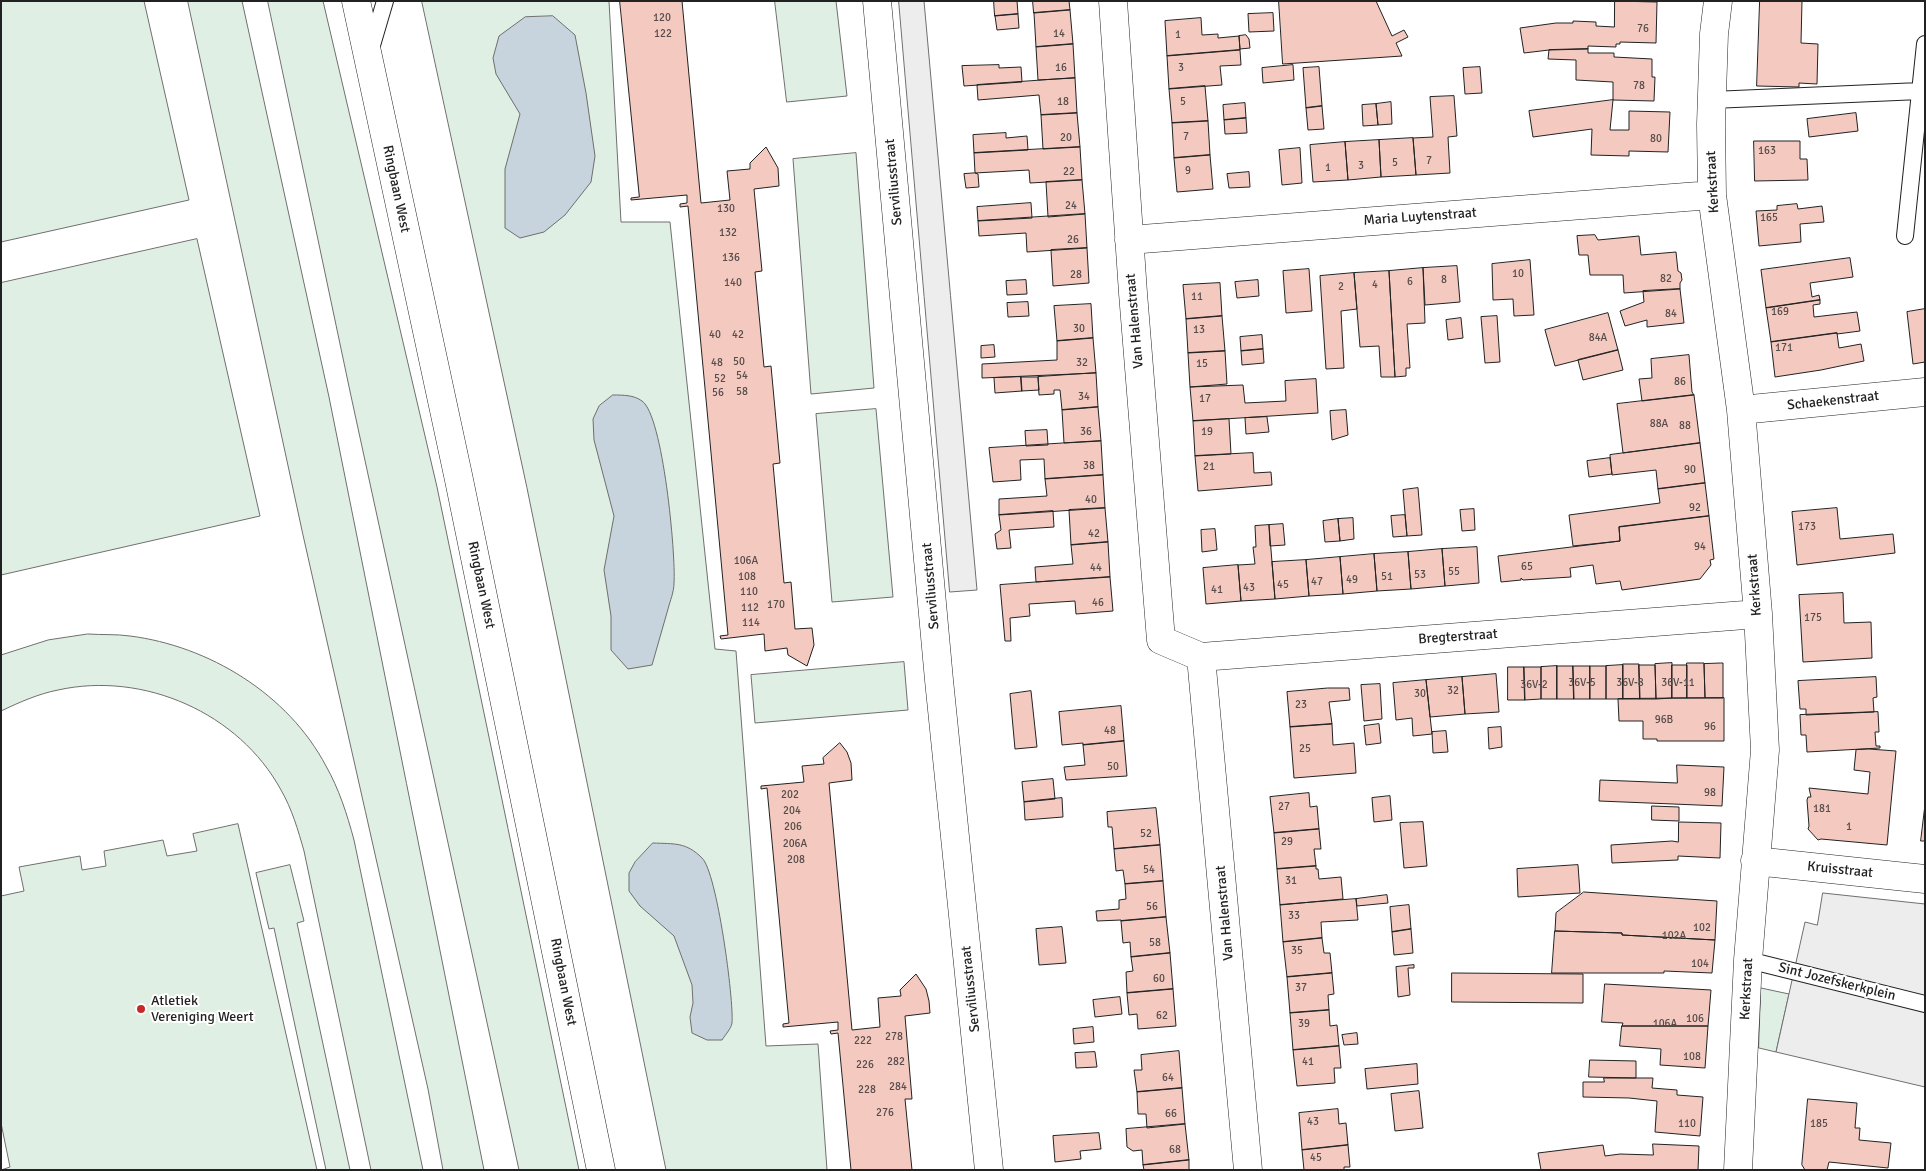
<!DOCTYPE html>
<html>
<head>
<meta charset="utf-8">
<style>
	body { margin:0 }
	#map { position:relative; width:1926px; height:1171px; overflow:hidden; background:#fff; font-family:Signika,sans-serif }
	canvas { display:block }
	.frame { position:absolute; inset:0; border:2px solid #222; pointer-events:none }
</style>
</head>
<body>
<div id="map">
<canvas width="1926" height="1171"></canvas>
<div class="frame"></div>
</div>
<script>
const ctx = document.querySelector('canvas').getContext('2d');
ctx.lineJoin = 'round';
function fillPath(path, color) {
  ctx.fillStyle = color;
  ctx.fill(path, 'evenodd');
}
function trace(path, color, width, dash) {
  ctx.strokeStyle = color;
  ctx.lineWidth = width;
  ctx.lineCap = dash ? 'butt' : 'round';
  ctx.setLineDash(dash || []);
  ctx.stroke(path);
}
function drawText(font, color, halo, rows, align = 'center') {
  ctx.font = font + ' Signika,sans-serif';
  ctx.lineWidth = 4;
  ctx.setLineDash([]);
  ctx.textBaseline = 'middle';
  ctx.strokeStyle = halo;
  ctx.fillStyle = color;
  for (const [text, x, y, turn = 0] of rows) {
    ctx.save();
    ctx.translate(x, y);
    ctx.rotate((+turn || 0) * Math.PI / 180);
    ctx.textAlign = isNaN(turn) ? turn : align;
    if (halo) ctx.strokeText(text, 0, 0);
    ctx.fillText(text, 0, 0);
    ctx.restore();
  }
}
const green = new Path2D(`
	M1 1H144L189 200 1 242Z
	M188 1H242L329 397 484 1170H443L428 1089 303 535Z
	M268 1H323L437 487 579 1170H519L351 396Z
	M422 1H609L621 222H670L715 649 736 651 766 1046 818 1044 827 1170H666L527 488Z
	M775 1H836L847 96 787 102Z
	M856 153 874 388 811 394 793 159Z
	M197 239 260 516 1 575V283Z
	M876 409 893 597 832 602 816 414Z
	M88 634C102 635 116 634 130 636 209 646 288 694 326 766 339 789 347 814 354 840L423 1170H371L304 851C298 830 292 809 281 790 239 713 144 671 58 690 38 694 20 702 1 711V655L48 640Z
	M904 662 908 710 755 723 751 675Z
	M238 824 317 1170H1L10 1167 1 1123V896L24 891 19 867 80 856 82 870 106 866 104 851 163 840 167 856 197 851 193 834Z
	M290 865 304 921 297 923 350 1170H326L274 928 269 929 256 873Z
	M1761 988 1789 994 1776 1052 1759 1048Z`);
const parking = new Path2D(`
	M899 1H924L977 590 950 592Z
	M1823 893 1925 904V1087L1776 1052 1805 922 1817 925Z`);
const water = new Path2D(`
	M553 16 575 35 586 93 595 156 591 182 565 215 544 232 520 238 505 228V169L520 114 496 74 493 58 499 36 525 17Z
	M613 395C623 395 634 395 642 401 663 415 676 555 674 583 674 592 670 601 668 609 663 628 657 646 652 665L628 669 611 650V616L604 570 614 516 594 440 593 419 599 406Z
	M653 843C675 844 686 842 702 858 717 872 734 1000 732 1023 731 1029 725 1035 722 1040H707L692 1033 690 1017 693 1003 692 985 674 936 640 906 629 891V873L635 862Z`);
const building = new Path2D(`
	M620 1H682L701 203 730 200 727 171 750 169V163L766 147 778 168 779 186 754 189 762 271 755 272 764 367 771 366 780 463 773 464 784 583 791 582 795 629 812 628 814 645 807 666 788 655 787 648 765 651 764 634 721 639 720 636 728 635 688 206 680 207V204L687 203V195L631 200V198L639 197Z
	M994 1H1017L1018 14 995 16Z
	M1033 1H1069L1070 10 1034 13Z
	M1279 1H1376L1392 36 1404 30 1408 37 1396 43 1402 56 1283 64Z
	M1615 1 1657 2 1656 43 1620 42V44H1616V47L1588 46V49L1549 50 1524 53 1520 28 1556 23H1573V21L1596 22V26L1614 27Z
	M1760 1H1802L1801 43 1818 44 1817 84 1799 83V87L1757 86Z
	M1070 10 1073 44 1036 47 1034 13Z
	M1273 13 1274 31 1249 32 1248 14Z
	M1018 14 1019 28 997 30 995 16Z
	M1201 18 1202 35 1218 34V38L1239 36 1240 50 1167 56 1165 21Z
	M1246 35 1249 39 1250 48 1240 49 1239 36Z
	M1073 44 1075 78 1038 80 1036 47Z
	M1588 49V53H1614V57L1652 59V77H1655L1654 101 1613 100V82L1576 80V60L1548 59 1549 50Z
	M1240 50 1241 65 1220 66 1222 85 1169 89 1167 56Z
	M999 65V68L1021 67 1022 82 964 86 962 66Z
	M1293 65 1294 80 1263 83 1262 68Z
	M1319 67 1322 106 1306 108 1303 68Z
	M1480 67 1482 93 1465 94 1463 68Z
	M1075 78 1077 113 1041 115 1039 95 978 100 977 85Z
	M1205 86 1208 121 1172 123 1169 89Z
	M1454 96 1457 136 1448 137 1450 173 1416 175 1413 138 1433 137 1430 97Z
	M1613 100 1610 130H1629V111L1670 112 1668 152 1629 151V156L1591 155 1592 129 1533 137 1529 111Z
	M1391 102 1392 124 1378 125 1376 104Z
	M1245 103 1246 118 1224 120 1223 105Z
	M1376 104 1378 125 1363 126 1362 105Z
	M1322 106 1324 129 1308 130 1306 108Z
	M1077 113 1080 147 1043 149 1041 115Z
	M1856 113 1858 131 1809 137 1807 119Z
	M1246 118 1247 133 1225 134 1224 120Z
	M1208 121 1210 155 1174 158 1172 123Z
	M1006 133V138L1027 136 1028 150 974 153 973 135Z
	M1413 138 1416 175 1381 177 1379 140Z
	M1379 140 1381 177 1348 180 1345 142Z
	M1754 141H1800V159H1807L1808 180 1755 181Z
	M1345 142 1348 180 1313 182 1310 145Z
	M1080 147 1082 180 1030 183 1029 170 975 173 974 153Z
	M1300 148 1302 183 1282 185 1279 150Z
	M1210 155 1213 189 1177 192 1174 158Z
	M1249 172 1250 187 1229 188 1227 174Z
	M975 173 978 174 979 187 966 188 964 174Z
	M1082 180 1085 214 1048 217 1046 182Z
	M1031 203 1032 218 978 221 977 207Z
	M1797 204 1798 209 1822 206 1824 222 1800 224 1801 242 1759 246 1756 211 1777 210V206Z
	M1085 214 1087 248 1027 252 1026 233 979 236 978 221Z
	M1595 235 1598 240 1639 236 1641 255 1676 252 1678 271 1681 273 1682 280 1680 283V289L1624 293 1623 275H1590L1588 255H1579L1577 236Z
	M1087 248 1089 283 1053 286 1051 250Z
	M1850 258 1853 277 1810 283 1812 297 1819 295 1820 300 1766 308 1761 270Z
	M1530 260 1534 315 1514 316 1513 299 1493 300 1492 264Z
	M1457 266 1460 302 1425 305 1423 268Z
	M1423 268 1425 323 1407 324 1410 368H1406V376L1395 377 1389 271Z
	M1309 269 1312 311 1286 313 1283 271Z
	M1389 271 1395 377H1381L1379 346 1360 347 1354 273Z
	M1354 273 1357 309 1341 311 1344 368 1326 369 1320 276Z
	M1026 280 1027 294 1007 295 1006 281Z
	M1258 280 1259 296 1237 298 1235 282Z
	M1220 283 1222 316 1186 319 1183 285Z
	M1680 289 1684 323 1647 327V320L1625 326 1620 311 1644 302 1643 291Z
	M1820 300V304L1813 305 1814 317 1857 312 1860 331 1837 334V333L1771 342 1766 308Z
	M1028 302 1029 316 1008 317 1007 303Z
	M1091 304 1093 338 1057 341 1054 306Z
	M1925 309V362L1913 364 1907 312Z
	M1608 313 1618 350 1555 366 1545 330Z
	M1222 316 1225 351 1188 353 1186 319Z
	M1497 316 1500 362 1485 363 1481 317Z
	M1461 318 1463 338 1448 340 1446 320Z
	M1837 333 1839 348 1861 344 1864 361 1821 370 1775 377 1771 342Z
	M1262 335 1263 349 1241 351 1240 337Z
	M1093 338 1096 373 982 378V364L1057 360V341Z
	M994 345 995 357 981 358V346Z
	M1263 349 1264 363 1242 365 1241 351Z
	M1618 350 1623 370 1583 380 1578 360Z
	M1225 351 1227 384 1190 387 1188 353Z
	M1689 355 1692 392 1694 395 1642 401 1639 379 1652 378 1651 359Z
	M1096 373 1098 407 1062 410 1060 390H1054V394L1039 395 1038 377Z
	M1021 377 1022 391 995 393 994 378Z
	M1021 377H1038L1039 390 1022 391Z
	M1316 379 1318 413 1193 421 1190 387 1243 385 1245 403 1286 401 1285 381Z
	M1694 395 1700 443 1623 453 1617 404Z
	M1098 407 1101 441 1064 443 1062 410Z
	M1346 410 1348 435 1332 440 1330 411Z
	M1267 417 1269 432 1246 434 1245 418Z
	M1229 419 1231 454 1195 456 1193 421Z
	M1047 430 1048 445 1026 446 1025 431Z
	M1101 441 1103 475 1045 479 1044 459 1020 460 1021 480 993 482 989 448Z
	M1700 443 1705 483 1658 489 1656 470 1612 475 1610 455Z
	M1253 453 1254 473 1271 472 1272 485 1198 491 1195 456Z
	M1610 458 1612 474 1589 477 1587 461Z
	M1103 475 1105 508 999 515V499L1047 496 1045 479Z
	M1705 483 1709 516 1619 527 1620 541 1573 546 1569 515 1660 503 1658 489Z
	M1418 488 1422 535 1407 536 1403 490Z
	M1105 508 1108 542 1071 545 1069 510Z
	M1837 508 1840 539 1893 534 1895 553 1797 565 1792 512Z
	M1474 509 1475 530 1462 531 1460 510Z
	M1053 511 1054 527 1009 530 1011 548 997 549 995 534 1001 530 999 515Z
	M1405 515 1407 536 1393 537 1391 516Z
	M1709 516 1714 559 1710 560 1711 565 1700 579 1622 590 1620 581 1596 584 1593 565 1570 568 1571 577 1523 580 1521 578V580L1501 582 1498 556 1620 541 1619 527Z
	M1353 518 1354 539 1340 541 1338 519Z
	M1338 519 1340 541 1325 542 1323 521Z
	M1283 524 1285 545 1270 546 1269 525Z
	M1269 525 1275 599 1241 601 1238 565 1255 564 1253 547H1256L1255 526Z
	M1215 529 1217 550 1202 552 1201 530Z
	M1108 542 1110 577 1036 582 1035 567 1073 564 1071 545Z
	M1477 547 1479 583 1445 586 1442 549Z
	M1442 549 1445 586 1411 589 1408 552Z
	M1408 552 1411 589 1377 591 1374 554Z
	M1374 554 1377 591 1343 594 1340 557Z
	M1340 557 1343 594 1309 596 1306 560Z
	M1306 560 1309 596 1275 599 1272 562Z
	M1238 565 1241 601 1206 604 1203 568Z
	M1110 577 1113 611 1076 614 1075 601 1029 604 1030 616 1010 618 1011 641H1005L1000 585Z
	M1843 593 1844 623 1871 622 1872 658 1803 662 1799 595Z
	M1672 663V698L1656 699 1655 664Z
	M1687 663H1704L1705 698H1687Z
	M1721 663H1723V698H1705L1704 664Z
	M1623 664H1639L1640 699H1623Z
	M1623 665V699H1606V666Z
	M1639 665H1655L1656 699H1640Z
	M1672 665H1687V698H1672Z
	M1557 666V699H1541V667Z
	M1557 666H1573L1574 699H1557Z
	M1573 666H1590V699H1574Z
	M1590 666H1606V699H1590Z
	M1508 667H1524L1525 700H1508Z
	M1524 667H1541V699L1525 700Z
	M1496 674 1499 712 1465 714 1462 677Z
	M1462 677 1465 714 1430 717 1426 680Z
	M1876 677 1877 697 1873 698 1874 712 1806 715V709H1800L1798 681Z
	M1426 680 1432 734 1413 736 1412 718 1396 720 1393 683Z
	M1380 684 1382 719 1364 721 1361 685Z
	M1328 688H1349L1350 700 1329 702 1332 724 1290 727 1287 692Z
	M1031 691 1037 747 1015 749 1010 694Z
	M1724 698V741H1657V739H1643V721H1619L1618 699Z
	M1121 706 1124 741 1083 745V743L1062 745 1059 712Z
	M1878 712 1879 732H1875L1876 746H1880V748L1807 752 1806 735H1801L1800 715Z
	M1332 724 1333 745 1354 743 1356 773 1294 778 1290 727Z
	M1379 724 1381 743 1366 745 1364 726Z
	M1501 727 1502 747 1489 749 1488 728Z
	M1446 731 1448 752 1433 753 1432 732Z
	M1124 741 1127 776 1066 780 1064 767 1085 765 1083 745Z
	M840 743 847 752 851 763 852 780 829 783 852 1030 880 1027 878 998 901 996 900 990 916 974 926 989 929 1001 930 1013 905 1016 912 1099H905L912 1170H851L838 1033 831 1034 830 1031 838 1030V1022L783 1027V1024L789 1023 767 788 761 789V786L804 782 802 766 824 764 823 758Z
	M1869 749 1896 751 1887 845 1821 839 1818 840 1808 829 1809 826 1807 800 1808 797H1811L1809 788 1868 794 1870 772 1854 770 1856 750Z
	M1677 765 1724 767 1722 806 1599 801 1600 780 1677 783Z
	M1053 779 1055 799 1024 802 1022 782Z
	M1309 793 1310 807 1317 806 1319 829 1274 833 1270 797Z
	M1390 796 1392 820 1374 822 1372 798Z
	M1062 798 1063 817 1025 820 1024 802Z
	M1925 805V841H1921Z
	M1652 806 1679 807V821L1652 820Z
	M1156 808 1160 845 1114 849 1112 827H1108L1107 812Z
	M1423 822 1427 866 1404 868 1400 823Z
	M1679 822 1721 823 1720 858 1678 856V860L1612 863 1611 845 1672 841 1678 842Z
	M1319 829 1321 849H1314L1316 866 1277 869 1274 833Z
	M1160 845 1163 881 1125 884 1123 870 1116 871 1114 849Z
	M1578 865 1580 893 1518 897 1517 869Z
	M1316 866V869H1318L1319 879 1341 877 1343 899 1280 905 1277 869Z
	M1163 881 1166 917 1121 921V920L1097 921 1096 911 1119 909V900L1126 899 1125 884Z
	M1584 892 1717 901 1715 940 1622 935V933L1555 931 1556 913Z
	M1387 895 1388 903 1357 906 1356 899Z
	M1356 899 1358 920 1321 922 1322 938 1283 942 1280 905Z
	M1409 905 1411 929 1392 932 1390 907Z
	M1166 917 1170 953 1131 957 1130 942 1123 943 1121 921Z
	M1062 927 1066 963 1039 965 1036 929Z
	M1411 929 1413 953 1394 955 1392 932Z
	M1555 931 1622 933V935L1715 940 1712 973 1664 971V973H1552Z
	M1322 938 1324 953H1330L1332 973 1287 977 1283 942Z
	M1170 953 1173 989 1127 993 1126 972 1133 971 1131 957Z
	M1414 965V968H1408L1410 995 1398 997 1396 967Z
	M1332 973 1334 994 1328 995 1329 1010 1290 1013 1287 977Z
	M1452 973 1583 974V1003L1452 1002Z
	M1605 984 1711 990 1708 1026H1622L1623 1023 1602 1022Z
	M1173 989 1176 1026 1138 1029 1137 1014 1129 1015 1127 993Z
	M1120 997 1122 1014 1095 1017 1093 1000Z
	M1329 1010 1330 1026 1337 1025 1339 1046 1293 1050 1290 1013Z
	M1622 1026H1708L1705 1068 1660 1065 1661 1049 1620 1046Z
	M1093 1027 1094 1042 1074 1044 1073 1029Z
	M1357 1033 1358 1044 1344 1045 1342 1035Z
	M1339 1046 1341 1068H1334L1335 1083 1297 1086 1293 1050Z
	M1179 1051 1182 1088 1137 1092 1134 1070H1142L1141 1055Z
	M1095 1052 1097 1067 1076 1068 1075 1053Z
	M1590 1060 1636 1061V1078L1589 1077Z
	M1417 1064 1418 1084 1367 1089 1365 1069Z
	M1604 1078H1653L1652 1088 1677 1090V1095L1703 1097 1700 1136 1655 1132 1657 1101 1629 1098 1583 1097V1082H1604Z
	M1182 1088 1185 1124 1147 1128 1146 1114H1138L1137 1092Z
	M1419 1091 1423 1128 1395 1131 1391 1094Z
	M1808 1099 1857 1103 1855 1128H1860L1859 1140 1891 1143 1888 1168 1829 1162 1827 1170H1805L1802 1165Z
	M1338 1109 1339 1124 1346 1123 1348 1145 1302 1150 1299 1113Z
	M1185 1124 1189 1160 1143 1165 1142 1150 1133 1151 1127 1147 1126 1129Z
	M1099 1133 1101 1149 1080 1151 1081 1159 1055 1162 1053 1136Z
	M1653 1144 1699 1146 1698 1170H1541L1538 1153 1603 1145 1605 1156 1620 1154 1653 1155Z
	M1348 1145 1350 1167H1344V1170H1304L1302 1150Z
	M1189 1160V1170H1144L1143 1165Z`);
const service = new Path2D(`
	M370 52 385 1
	M1712 100 1920 91
	M1905 236 1925 44
	M1748 960 1925 1004`);
const minor = new Path2D(`
	M877 1 939 680 989 1170
	M1113 1 1133 293 1161 640 1201 657 1758 614
	M1718 1 1714 34 1711 124 1712 195 1741 410 1758 614 1765 750 1748 960 1738 1170
	M1129 240 1712 195
	M1741 410 1925 392
	M1201 657 1248 1170
	M1755 861 1925 879`);
const primary = new Path2D(`
	M356 1 458 475 601 1170`);
const markers = [
	[141,1009,5,"#c62828"]
];
const numberNames = [
	["120",662,18],
	["76",1643,29],
	["122",663,34],
	["14",1059,34],
	["1",1178,35],
	["16",1061,68],
	["3",1181,68],
	["78",1639,86],
	["18",1063,102],
	["5",1183,102],
	["7",1186,137],
	["20",1066,138],
	["80",1656,139],
	["163",1767,151],
	["7",1429,161],
	["5",1395,163],
	["3",1361,166],
	["1",1328,168],
	["9",1188,171],
	["22",1069,172],
	["24",1071,206],
	["130",726,209],
	["165",1769,218],
	["132",728,233],
	["26",1073,240],
	["136",731,258],
	["10",1518,274],
	["28",1076,275],
	["82",1666,279],
	["8",1444,280],
	["6",1410,282],
	["140",733,283],
	["4",1375,285],
	["2",1341,287],
	["11",1197,297],
	["169",1780,312],
	["84",1671,314],
	["30",1079,329],
	["13",1199,330],
	["40",715,335],
	["42",738,335],
	["84A",1598,338],
	["171",1784,348],
	["50",739,362],
	["48",717,363],
	["32",1082,363],
	["15",1202,364],
	["54",742,376],
	["52",720,379],
	["86",1680,382],
	["58",742,392],
	["56",718,393],
	["34",1084,397],
	["17",1205,399],
	["88A",1659,424],
	["88",1685,426],
	["36",1086,432],
	["19",1207,432],
	["38",1089,466],
	["21",1209,467],
	["90",1690,470],
	["40",1091,500],
	["92",1695,508],
	["173",1807,527],
	["42",1094,534],
	["94",1700,547],
	["106A",746,561],
	["65",1527,567],
	["44",1096,568],
	["55",1454,572],
	["53",1420,575],
	["108",747,577],
	["51",1387,577],
	["49",1352,580],
	["47",1317,582],
	["45",1283,585],
	["43",1249,588],
	["41",1217,590],
	["110",749,592],
	["46",1098,603],
	["170",776,605],
	["112",750,608],
	["175",1813,618],
	["114",751,623],
	["36V-5",1582,683],
	["36V-8",1630,683],
	["36V-11",1678,683],
	["36V-2",1534,685],
	["32",1453,691],
	["30",1420,694],
	["23",1301,705],
	["96B",1664,720],
	["96",1710,727],
	["48",1110,731],
	["25",1305,749],
	["50",1113,767],
	["98",1710,793],
	["202",790,795],
	["27",1284,807],
	["181",1822,809],
	["204",792,811],
	["206",793,827],
	["1",1849,827],
	["52",1146,834],
	["29",1287,842],
	["206A",795,844],
	["208",796,860],
	["54",1149,870],
	["31",1291,881],
	["56",1152,907],
	["33",1294,916],
	["102",1702,928],
	["102A",1674,936],
	["58",1155,943],
	["35",1297,951],
	["104",1700,964],
	["60",1159,979],
	["37",1301,988],
	["62",1162,1016],
	["106",1695,1019],
	["39",1304,1024],
	["106A",1665,1024],
	["278",894,1037],
	["222",863,1041],
	["108",1692,1057],
	["282",896,1062],
	["41",1308,1062],
	["226",865,1065],
	["64",1168,1078],
	["284",898,1087],
	["228",867,1090],
	["276",885,1113],
	["66",1171,1114],
	["43",1313,1122],
	["110",1687,1124],
	["185",1819,1124],
	["68",1175,1150],
	["45",1316,1158]
];
const streetNames = [
	["Serviliusstraat",894,182,-95],
	["Kerkstraat",1713,182,-93],
	["Ringbaan West",396,189,78],
	["Maria Luytenstraat",1420,217,-4],
	["Van Halenstraat",1135,321,-95],
	["Schaekenstraat",1833,401,-6],
	["Ringbaan West",481,585,78],
	["Kerkstraat",1755,585,-94],
	["Serviliusstraat",931,586,-95],
	["Bregterstraat",1458,637,-4],
	["Kruisstraat",1840,870,6],
	["Van Halenstraat",1225,913,-95],
	["Ringbaan West",563,982,79],
	["Sint Jozefskerkplein",1837,982,14],
	["Serviliusstraat",971,989,-96],
	["Kerkstraat",1747,989,-87]
];
const poiNames = [
	["Atletiek",151,1001],
	["Vereniging Weert",151,1017]
];
fillPath(green, '#e0efe3');
trace(green, '#6f6f6f', 1);
fillPath(parking, '#ededed');
trace(parking, '#6f6f6f', 1);
fillPath(water, '#c7d3dd');
trace(water, '#6f6f6f', 1);
fillPath(building, '#f3c9c0');
trace(building, '#222', 1);
trace(service, '#222', 18);
trace(minor, '#222', 29);
trace(primary, '#222', 29);
trace(service, '#fff', 16);
trace(minor, '#fff', 28);
trace(primary, '#fff', 28);
for (const [x, y, r, color] of markers) {
  const dot = new Path2D();
  dot.arc(x, y, r, 0, 2 * Math.PI);
  ctx.fillStyle = color;
  ctx.fill(dot);
  trace(dot, '#fff', 2);
}
drawText('11px', '#564c4a', null, numberNames);
drawText('14px', '#222', '#fff', streetNames);
drawText('14px', '#222', '#fff', poiNames, 'left');
</script>
</body>
</html>
